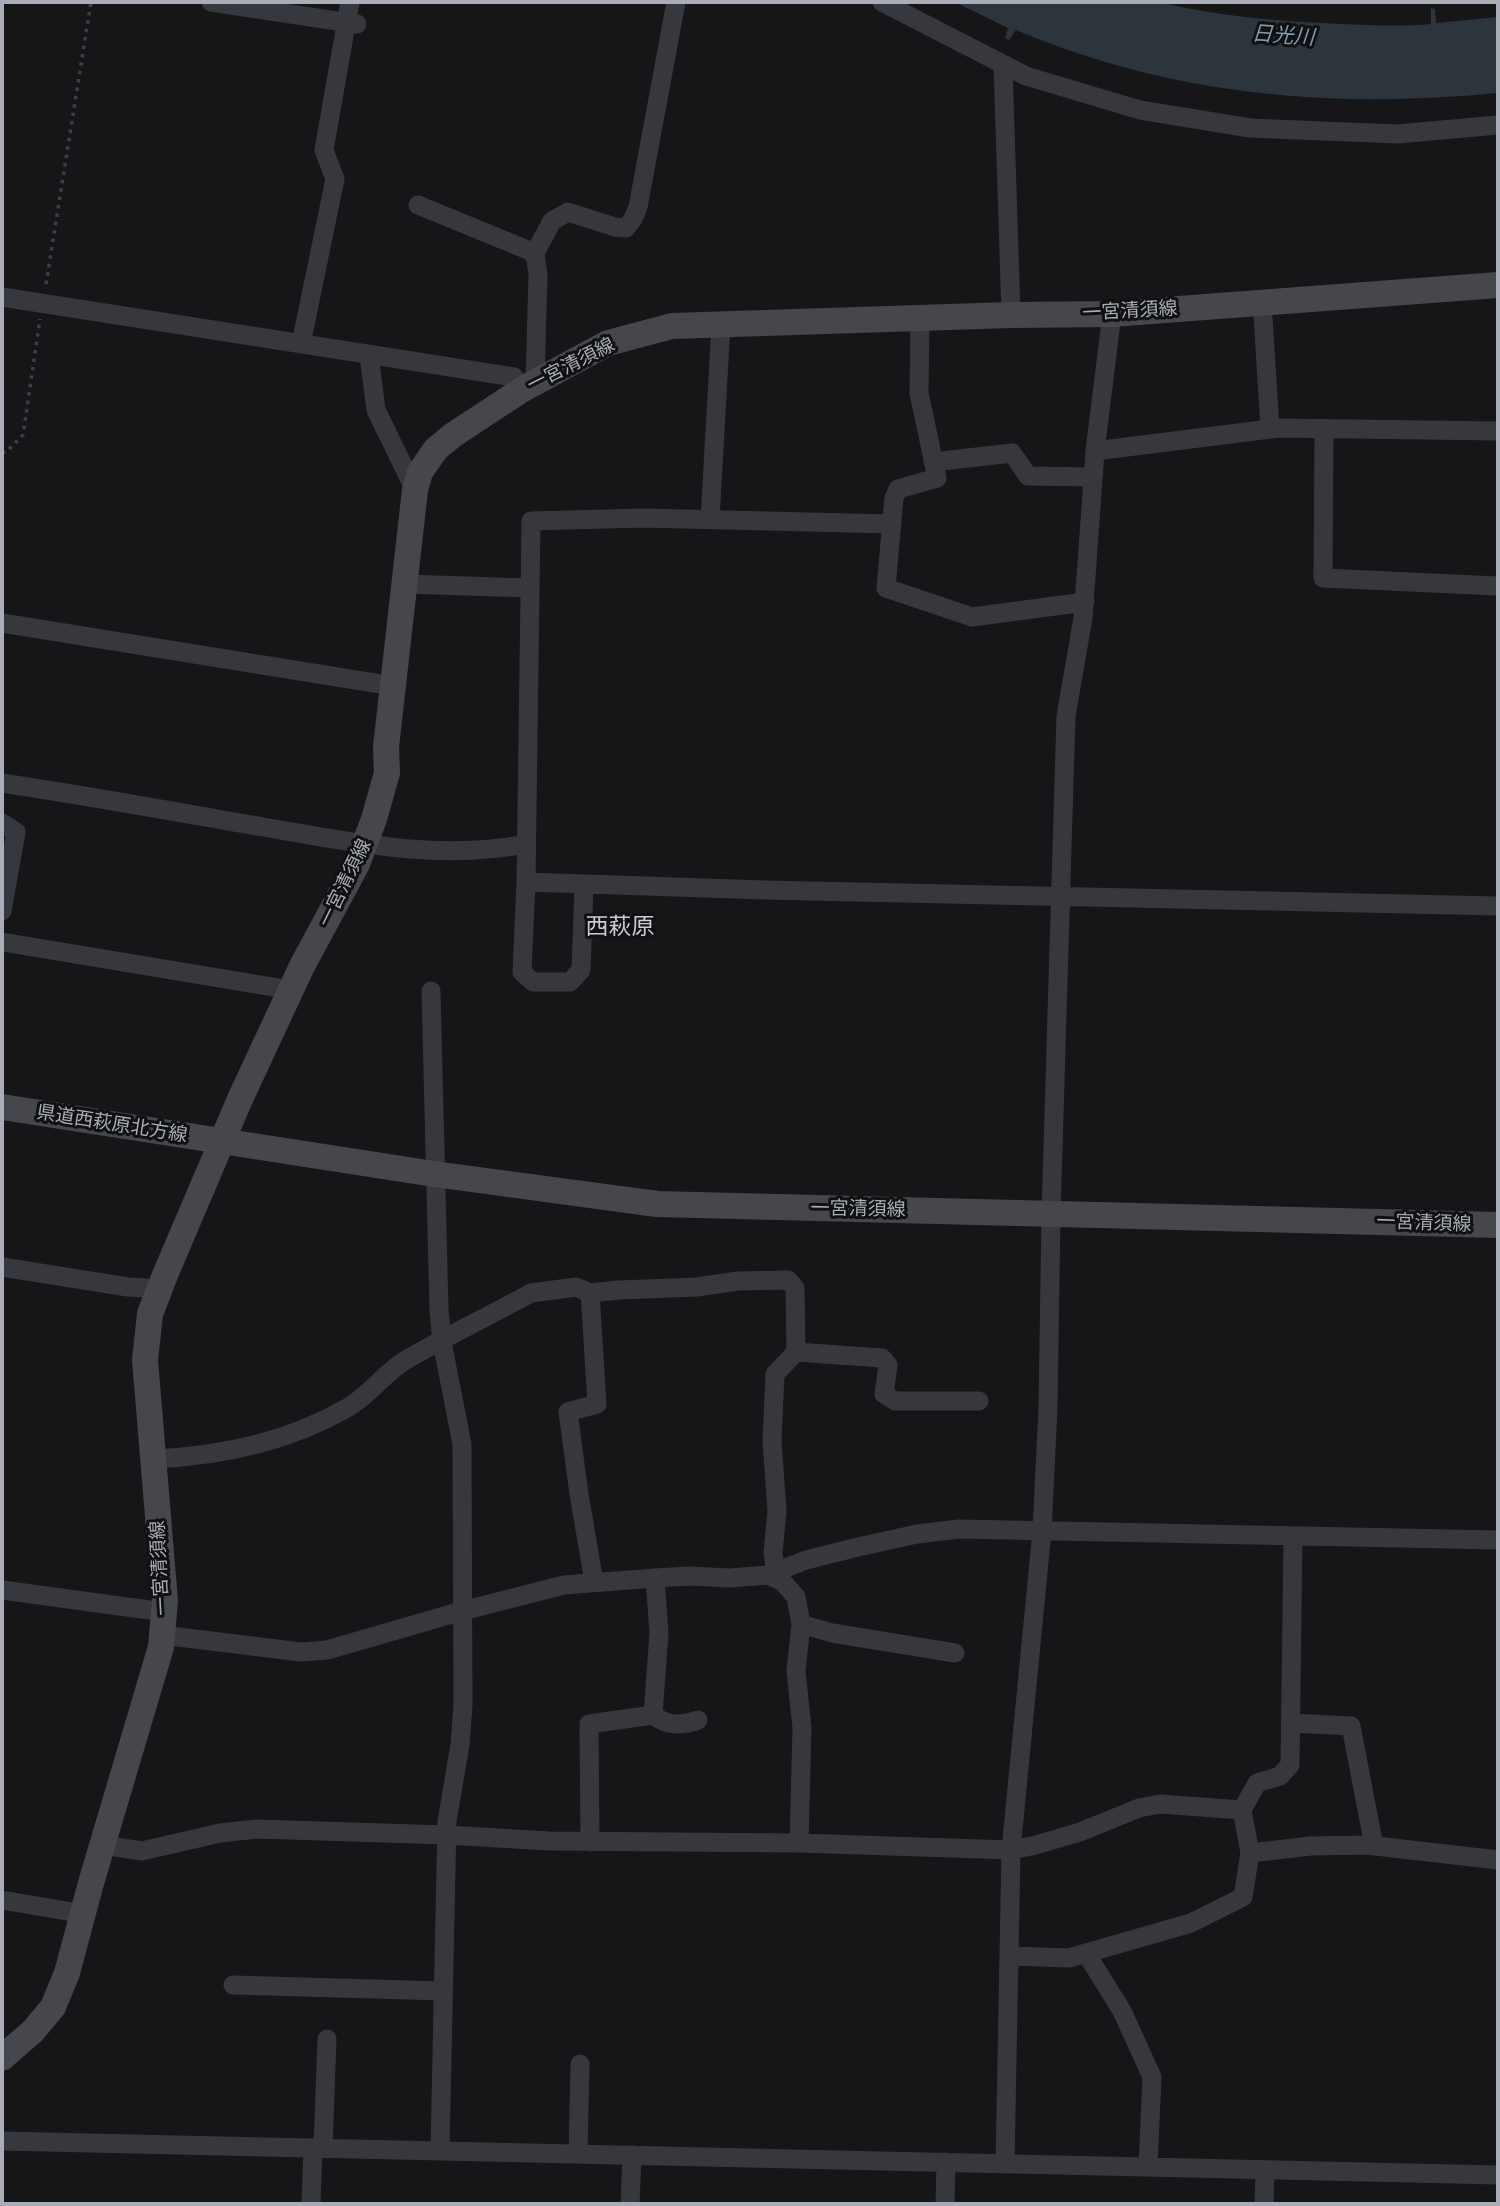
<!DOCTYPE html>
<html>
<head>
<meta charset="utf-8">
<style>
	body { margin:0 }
	#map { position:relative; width:1500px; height:2206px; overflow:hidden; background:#161618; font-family:Mulish,sans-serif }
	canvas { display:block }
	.frame { position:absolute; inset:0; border:4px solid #a8adb8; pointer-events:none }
</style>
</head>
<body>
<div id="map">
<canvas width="1500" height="2206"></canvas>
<div class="frame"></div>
</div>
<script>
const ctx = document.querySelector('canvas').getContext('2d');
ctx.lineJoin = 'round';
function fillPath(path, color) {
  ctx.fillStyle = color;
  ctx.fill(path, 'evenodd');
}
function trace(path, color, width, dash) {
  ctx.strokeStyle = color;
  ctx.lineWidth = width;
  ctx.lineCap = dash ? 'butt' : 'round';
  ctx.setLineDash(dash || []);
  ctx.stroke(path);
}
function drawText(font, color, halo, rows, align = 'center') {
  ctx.font = font + ' Mulish,"Noto Sans JP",sans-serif';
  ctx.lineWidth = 6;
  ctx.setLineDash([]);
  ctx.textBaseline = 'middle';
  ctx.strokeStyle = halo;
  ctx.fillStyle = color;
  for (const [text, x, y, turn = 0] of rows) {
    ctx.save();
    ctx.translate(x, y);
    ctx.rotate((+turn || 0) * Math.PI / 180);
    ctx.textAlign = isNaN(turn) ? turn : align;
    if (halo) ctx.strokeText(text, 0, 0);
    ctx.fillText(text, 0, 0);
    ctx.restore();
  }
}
const water = new Path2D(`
	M955 2H1160C1219 17 1280 21 1340 24 1371 25 1401 27 1431 24V8L1435 9 1436 23 1498 17V93C1331 109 1173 96 1016 30L1009 40 1005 38 1008 28Z`);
const path = new Path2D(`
	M46 284 91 2
	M2 453 6 452 23 435 40 319`);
const minor = new Path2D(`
	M211 2 357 24
	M882 2 1026 76 1140 110 1250 128 1397 134 1498 125
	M1003 65 1011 315
	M418 205 535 253
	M2 297 514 377 523 389
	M1262 301 1270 429
	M920 317 919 393 937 478 898 489 894 498 886 588 972 617 1085 602
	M301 344 335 179 324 150 350 2
	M369 355 376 410 415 490
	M535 382 538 275 535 253 552 221 568 212 615 227 626 228 633 219 638 207 676 2
	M1324 429 1323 578 1498 586
	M1095 451 1278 428 1498 431
	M933 462 1012 453 1028 476 1093 477
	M710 520 721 324
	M404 584 529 588
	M2 623 393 686
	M2 783C89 796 176 812 263 827 350 842 438 861 526 844
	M2 823 16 832 2 911
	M526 882 765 890 1498 906
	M584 884 581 970 570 982H533L522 972 526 882 531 521 643 518 892 524
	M2 942 291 990
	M431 991 439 1310 442 1342 462 1444 463 1705 460 1745 447 1821 440 2150
	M2 1267 128 1287 160 1289
	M590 1293 597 1404 568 1412 579 1494 594 1582
	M153 1459C220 1456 288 1442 347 1408 367 1397 384 1374 404 1361 445 1337 489 1316 531 1293L576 1287 590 1293 619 1290 697 1287 738 1281 788 1280 795 1288 796 1352
	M776 1572 773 1553 777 1511 772 1441 775 1374 796 1352 882 1358 888 1365 884 1394 895 1401H979
	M768 1575 783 1582 796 1597 801 1624 796 1671 802 1728 799 1843
	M655 1578 659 1633 653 1715C667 1726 681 1726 698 1720
	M2 1590 164 1612
	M801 1624 832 1633 955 1653
	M162 1635 301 1652 327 1650 462 1611 564 1585 655 1578 689 1576 730 1578 768 1575 806 1560 858 1547 917 1534 959 1529 1498 1540
	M1290 1723 1351 1726 1374 1846
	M590 1842 589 1724 653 1715
	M102 1845 142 1851 220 1833 257 1829 447 1835 549 1841 799 1843 1011 1850 1036 1845 1080 1832 1139 1808 1160 1804 1242 1810
	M1250 1853 1311 1846 1367 1845 1498 1860
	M2 1900 84 1914
	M1086 1953 1122 2011 1152 2077 1148 2167
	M1009 1956 1069 1958 1191 1923 1243 1897 1250 1853 1242 1810 1257 1783 1280 1776 1290 1765 1293 1536
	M233 1985 443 1991
	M2 2141 1498 2175
	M323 2148 327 2039
	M578 2154 580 2064
	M1005 2164 1011 1850 1042 1531 1048 1408 1051 1214 1066 716 1083 618 1095 451 1112 314
	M311 2204 313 2148
	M630 2204 632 2155
	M945 2204 946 2162
	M1264 2204 1265 2170`);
const secondary = new Path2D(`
	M2 1107 434 1174 657 1204 1498 1225
	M2 2058 33 2031 53 2007 67 1973 91 1883 161 1647 165 1601 145 1360 150 1314 165 1275 240 1099 302 966 357 864 374 819 387 773 386 747 415 490 420 472 436 449 453 435 523 389 608 343 672 326 1011 315 1112 314 1498 285`);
const streetNames = [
	["一宮清須線",1130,311,-3],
	["一宮清須線",571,365,-27],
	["一宮清須線",345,883,-64],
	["県道西萩原北方線",112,1124,9],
	["一宮清須線",858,1209,1],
	["一宮清須線",1424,1223,2],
	["一宮清須線",160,1568,-93]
];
const waterNames = [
	["日光川",1283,36,4]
];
const quarterNames = [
	["西萩原",620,927]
];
fillPath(water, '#2c353c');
trace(path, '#3d3f44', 3.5, [3.5, 5]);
trace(minor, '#37383d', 19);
trace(secondary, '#45474d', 26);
drawText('19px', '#a8adb8', '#111113', streetNames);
drawText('italic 21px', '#7f9bb3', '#111113', waterNames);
drawText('23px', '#c9ccd4', '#111113', quarterNames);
</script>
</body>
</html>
